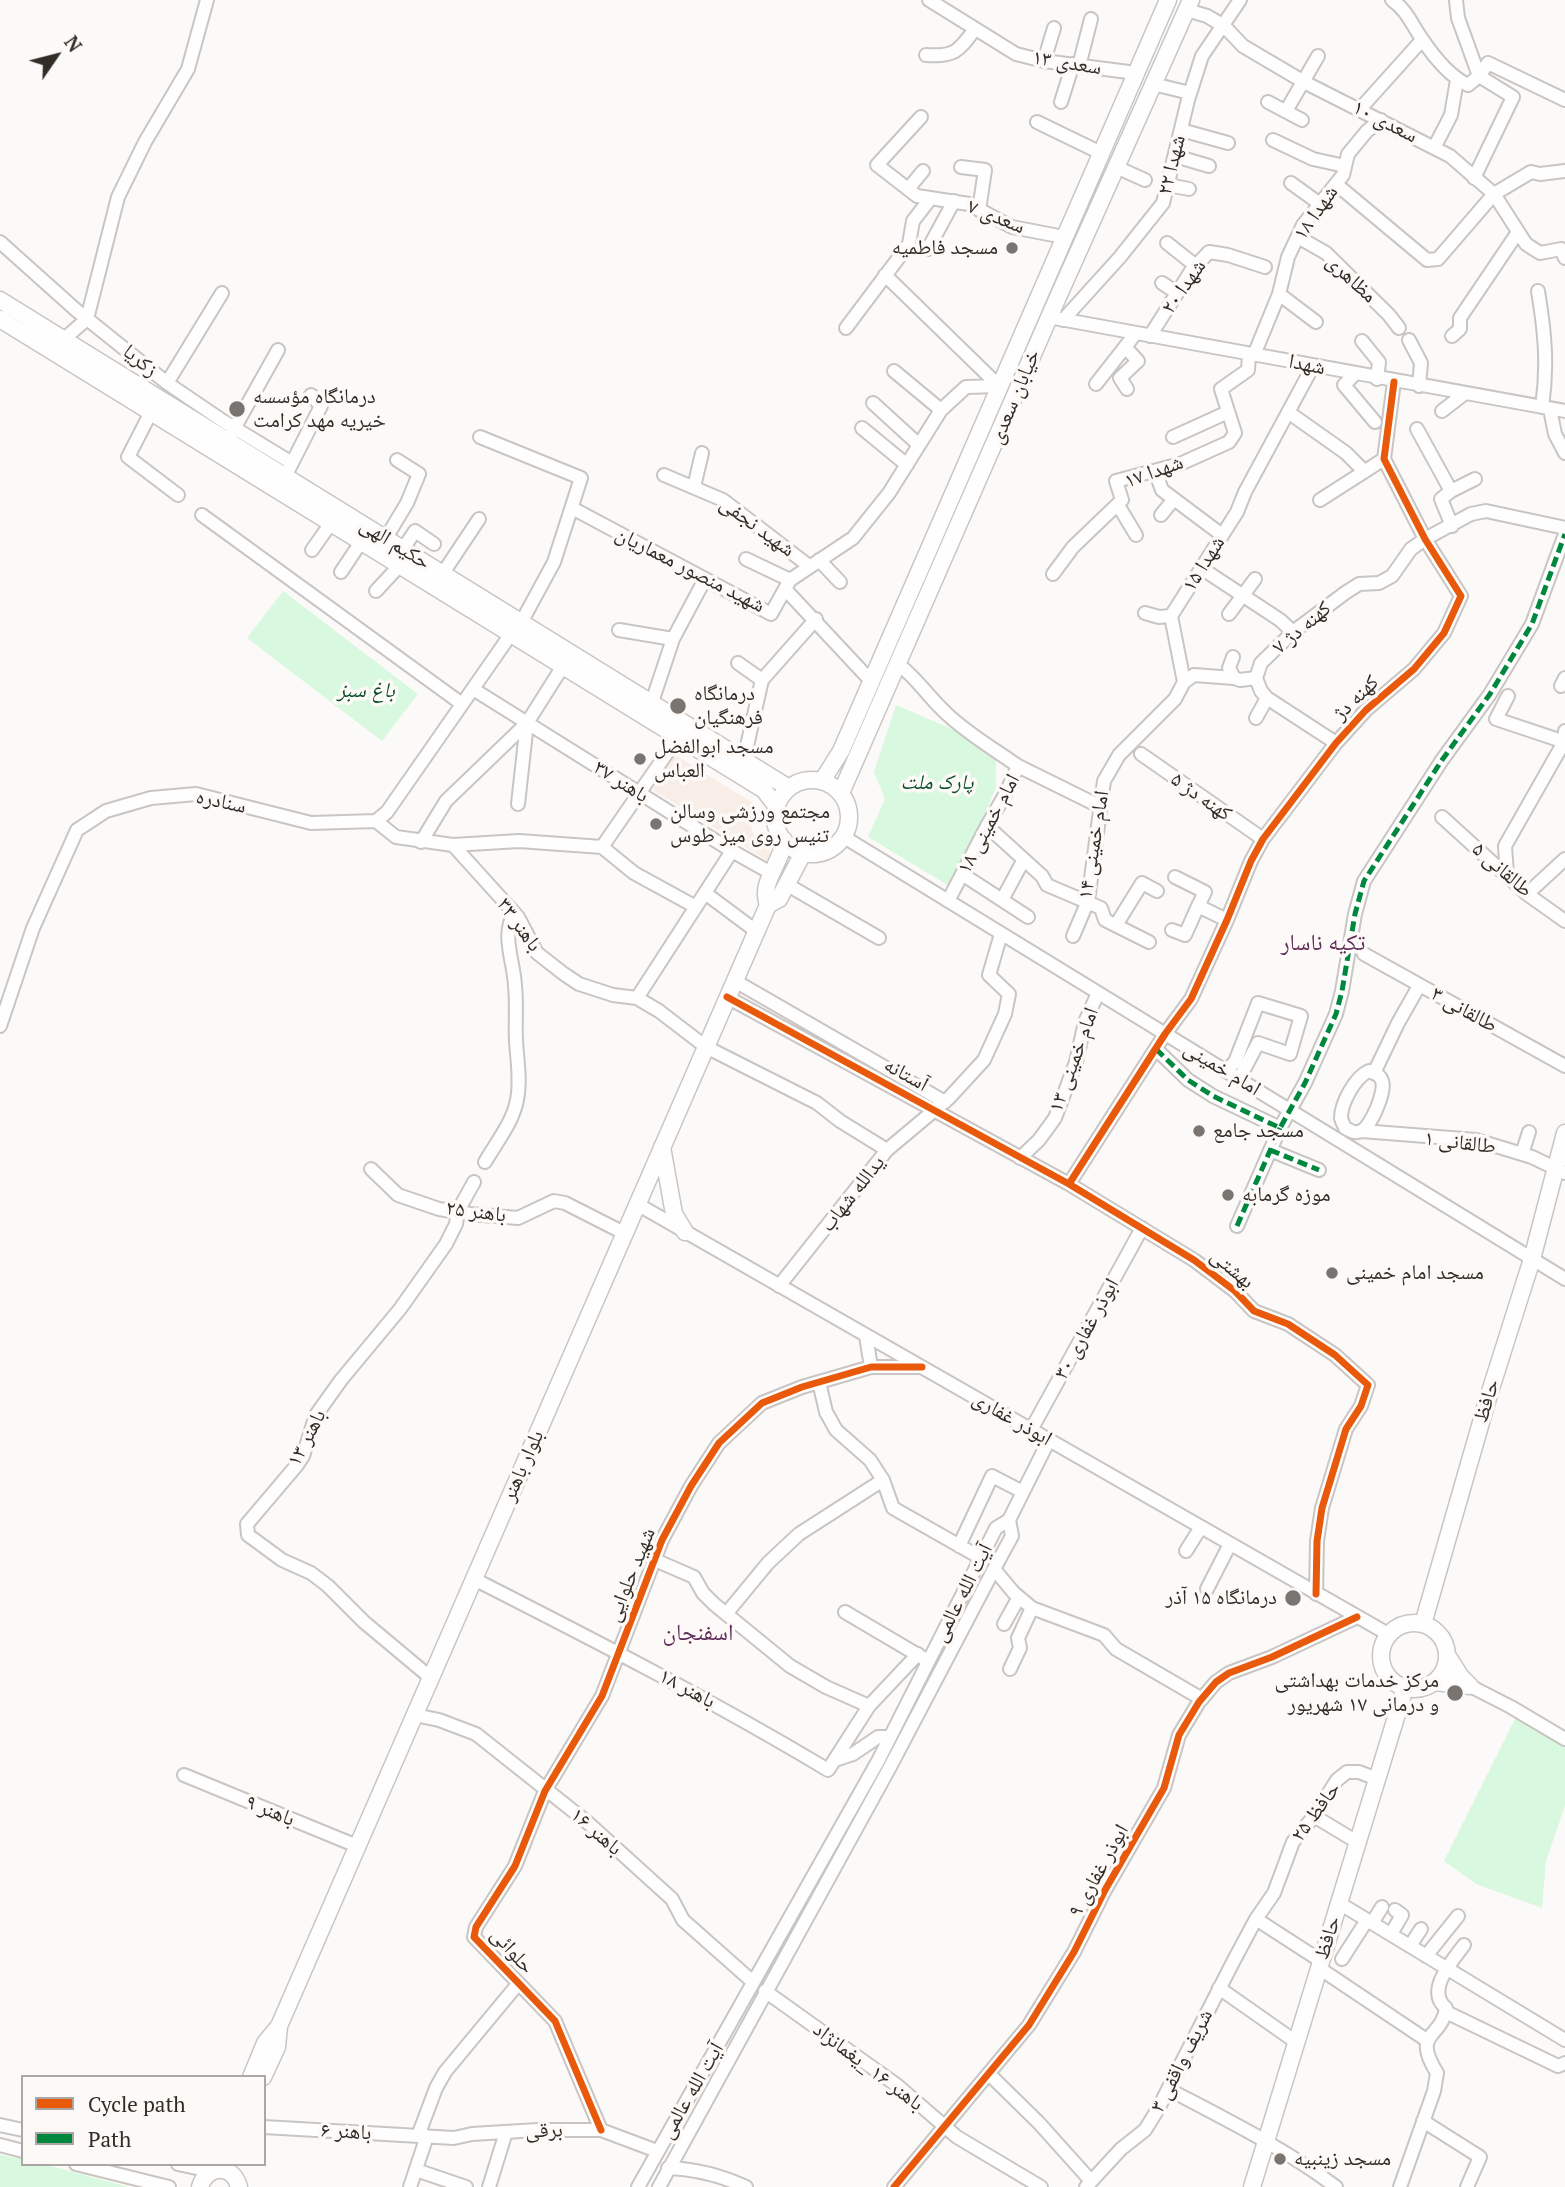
<!DOCTYPE html>
<html>
<head>
<meta charset="utf-8">
<style>
	body { margin:0 }
	#map { position:relative; width:1565px; height:2187px; overflow:hidden; background:#fcfaf8; font-family:"PT Serif",serif }
	canvas { display:block }
	.legend { position:absolute; left:21px; top:2075px; width:245px; height:91px; box-sizing:border-box; background:#fdf9f7; border:2px solid #aca7a4; margin:0; padding:9px 12px; list-style:none; font-size:21px; color:#322c27 }
	.legend li { display:flex; align-items:center; gap:14px; height:35px }
	.legend b { width:35px; border:2px solid #aca7a4 }
	.north { position:absolute; left:21px; top:21px; width:70px; height:70px; -webkit-text-stroke:5px #fdf9f7; paint-order:stroke; rotate:55deg; font-size:19px; font-weight:700; line-height:28px; text-align:center; color:#322c27 }
	.north::after { content:''; display:block; margin:auto; width:24px; height:32px; background:#322c27; clip-path:polygon(50% 0,100% 100%,50% 72%,0 100%) }
</style>
</head>
<body>
<div id="map">
<canvas width="1565" height="2187"></canvas>
<ul class="legend">
<li><b style="height:9px;background:#e8590c"></b>Cycle path</li>
<li><b style="height:9px;background:#00873e"></b>Path</li>
</ul>
<div class="north">N</div>
</div>
<script>
const ctx = document.querySelector('canvas').getContext('2d');
ctx.lineJoin = 'round';
function fillPath(path, color) {
  ctx.fillStyle = color;
  ctx.fill(path, 'evenodd');
}
function trace(path, color, width, dash) {
  ctx.strokeStyle = color;
  ctx.lineWidth = width;
  ctx.lineCap = dash ? 'butt' : 'round';
  ctx.setLineDash(dash || []);
  ctx.stroke(path);
}
function drawText(font, color, halo, rows, align = 'center') {
  ctx.font = font + ' "PT Serif","Noto Naskh Arabic",serif';
  ctx.lineWidth = 7;
  ctx.setLineDash([]);
  ctx.textBaseline = 'middle';
  ctx.strokeStyle = halo;
  ctx.fillStyle = color;
  for (const [text, x, y, turn = 0] of rows) {
    ctx.save();
    ctx.translate(x, y);
    ctx.rotate((+turn || 0) * Math.PI / 180);
    ctx.textAlign = isNaN(turn) ? turn : align;
    if (halo) ctx.strokeText(text, 0, 0);
    ctx.fillText(text, 0, 0);
    ctx.restore();
  }
}
const commercial = new Path2D(`
	M674 754 753 803 750 817 752 831 760 844 772 853 768 861 653 790Z`);
const green = new Path2D(`
	M283 591 418 694 382 741 247 638Z
	M896 705 996 748V787L954 889 868 837 885 799 874 772Z
	M1516 1717 1565 1745V1806L1546 1861 1542 1908 1476 1884 1444 1861Z
	M0 2155 23 2159V2164H43L129 2187H0Z`);
const minor = new Path2D(`
	M929 0 1016 54 1044 61 1136 73
	M1392 0C1407 10 1412 25 1422 39 1434 57 1449 76 1468 85L1479 76 1488 63 1565 100
	M1456 0 1458 18 1479 76 1513 97 1474 178
	M1187 10 1207 16 1224 26 1243 46 1304 82 1450 156 1494 194 1526 244 1540 253 1561 249 1565 258
	M926 55C954 57 958 52 975 29
	M1044 61 1054 28
	M1079 66 1091 19
	M1153 84 1190 93
	M1061 102 1073 64
	M1268 102 1302 120
	M1360 109 1422 40
	M1286 111 1318 56
	M921 117 877 165 917 196 969 204 1012 227 1064 237
	M1037 122 1101 153
	M1181 130 1228 143
	M1273 140 1313 159 1345 166
	M1434 148 1451 115 1457 80
	M1175 156 1209 166
	M961 167 985 170 979 210
	M1116 167 1145 180
	M1291 183 1320 204
	M1336 184 1427 260 1438 259 1494 194 1531 172 1540 174 1565 171
	M1168 185 1189 189
	M908 189 923 171
	M1298 237 1326 253 1389 315 1399 328
	M0 242 76 310 167 383 223 421 292 463
	M1167 243 1196 266
	M928 249 954 201
	M885 275 999 386
	M1162 283 1177 293
	M1538 291C1545 333 1548 366 1542 407
	M1279 294 1316 322
	M1049 317 1565 411
	M1063 320 1120 257 1163 203 1188 100 1202 56 1240 0
	M846 328 909 244 913 221 930 199
	M1150 336 1191 271 1209 252 1228 255 1265 267
	M1452 336 1460 329V318L1518 232
	M64 339 87 319 118 197 145 142 188 69 207 0
	M1409 340 1421 363 1419 386
	M1362 341 1379 362 1377 379
	M1125 347 1138 361 1120 378 1127 389
	M1254 355 1279 294 1288 257 1303 225 1343 175 1348 154 1367 131 1381 120
	M894 371 941 410
	M1355 374 1344 385 1375 422
	M167 383 222 293
	M1096 384 1136 333
	M873 403 919 445
	M1550 409 1555 434 1565 453
	M1442 411 1464 394
	M151 412 128 457 178 495
	M1288 412 1346 453 1364 471
	M862 428 907 465
	M1417 429 1451 491 1441 499 1452 526
	M231 434 278 350
	M480 437 581 478 554 562 522 621
	M1173 437 1228 412
	M289 469 321 406 311 395
	M1155 471 1162 490 1222 535
	M664 475 723 500 809 566
	M694 487 702 453
	M1451 491 1475 479
	M1320 500 1384 459
	M1118 505 1136 535
	M572 508 771 614 790 580 853 538 889 493 941 410 966 387 999 386
	M202 515 462 704
	M1161 515 1174 499
	M386 538 407 503 419 474 397 460
	M403 549 415 531 434 544
	M312 550 331 523
	M746 559 790 580
	M819 560 840 582
	M1201 568 1280 620 1293 632
	M341 572 361 542
	M443 573 479 519
	M1053 574 1073 547 1122 500 1116 481 1180 464 1229 442 1235 433 1221 389 1248 370 1249 355
	M785 589 871 681
	M376 591 400 565
	M1145 613 1159 617 1171 616
	M1229 614 1255 579
	M619 630 673 639
	M1233 657 1229 668 1234 678 1240 680 1256 678
	M738 663 762 680
	M898 664C919 680 928 697 947 714 968 734 994 749 1018 766
	M1184 682 1194 675 1234 678
	M1561 686 1565 678
	M473 689 732 851 771 873
	M1508 696 1496 719 1565 742
	M652 702 673 639 705 579
	M1256 718 1267 698
	M1336 743 1267 698 1261 691 1256 678 1261 663 1293 632 1345 593 1359 584 1379 583 1392 576 1411 549 1425 539 1471 514 1486 511 1565 528
	M1141 754 1263 839
	M744 759 762 680 816 619
	M518 804 527 723
	M1442 817 1527 894 1565 921
	M376 821 396 837 453 845 519 841 602 847 634 873 696 907
	M987 826 1042 876 1047 885 1101 908 1105 920 1149 942
	M844 837 1565 1279
	M421 842 446 801 527 723 563 666
	M453 845 518 917 537 953 564 974 579 984 613 995 637 998 659 1011 706 1047 817 1103 840 1121 887 1150
	M602 847 678 737
	M962 874 1028 917
	M1507 875 1505 846 1564 742 1565 731
	M1175 877 1205 892 1198 906 1227 920
	M786 884 879 938
	M705 893 756 931
	M1527 894 1565 859
	M1002 900 1023 861
	M948 901 987 826 1006 793 1018 766 1099 806
	M1116 925 1142 883 1157 891
	M1172 930 1185 935 1198 906
	M1073 936 1088 901 1104 781 1119 755 1175 699 1184 682 1171 616 1237 512 1245 492 1313 366
	M1364 954 1565 1066
	M735 981 945 1102
	M727 997 1069 1184 1194 1260 1235 1291 1254 1311 1288 1324 1335 1355 1368 1385 1361 1406 1346 1429 1322 1508 1317 1541 1316 1594
	M637 998 732 851
	M0 1026 33 928 77 830 106 811 151 798 196 794 311 823 376 821 387 812 511 634
	M1156 1049 1188 1080 1213 1096 1280 1128 1305 1083 1336 1014 1342 991 1355 914 1364 881 1442 760 1490 694 1532 624 1565 534
	M1226 1071 1235 1062 1258 1003 1301 1016 1290 1054 1258 1043 1239 1079
	M1369 1071C1375 1074 1380 1074 1382 1081 1386 1091 1371 1127 1361 1131 1355 1134 1351 1131 1345 1128 1344 1125 1342 1122 1341 1118 1341 1103 1355 1077 1369 1071Z
	M1374 1073 1398 1023 1419 986
	M1362 1131 1476 1140 1532 1157 1565 1173
	M1270 1150 1319 1170
	M1522 1154 1529 1132
	M1020 1158 1039 1140 1055 1118 1076 1062 1085 1022 1098 993
	M485 1162C496 1143 513 1122 517 1100 521 1080 517 1060 516 1040 515 1022 517 1004 515 986 514 961 501 937 514 913
	M371 1169 398 1195 439 1209 470 1214 518 1218 554 1201 565 1203 624 1233
	M1069 1184 1165 1034 1191 999 1227 920 1251 861 1263 839 1336 743 1366 710 1414 669 1444 633 1461 596 1425 539 1384 459 1394 382
	M637 1204 1388 1634
	M1237 1226 1280 1128
	M779 1286 887 1150 949 1098 984 1060 1005 1014 1009 994 989 975 1001 934
	M866 1336 871 1367
	M819 1382 826 1412 836 1430 870 1460 883 1480 893 1508 981 1558
	M1031 1430 1142 1228
	M959 1546 992 1476 1023 1492
	M1186 1551 1201 1527
	M655 1560 694 1577 703 1593 714 1604 790 1666 826 1687 869 1706 918 1654
	M994 1569 1014 1593 1032 1608 1104 1635 1116 1649 1202 1699
	M474 1579C594 1640 713 1701 828 1770L869 1706
	M1207 1589 1230 1544
	M845 1612 923 1658
	M726 1614 768 1563 799 1534 883 1480
	M1004 1624 1019 1597
	M1010 1669 1020 1648 1018 1638 1032 1608
	M431 1678 364 1622 328 1586 311 1573 282 1560 248 1535 247 1524 297 1465 303 1456 316 1415 341 1380 400 1309 446 1244 456 1224 458 1211 474 1182
	M1470 1686 1511 1707 1565 1739
	M415 1715 439 1720 476 1734 587 1822 672 1899 683 1920 753 1982
	M835 1760 853 1754 878 1737H889
	M184 1775 357 1846
	M1314 1816 1357 1842
	M1339 1903 1565 2040
	M1256 1919 1321 1961
	M1372 1923 1382 1907
	M1391 1934 1402 1915 1395 1910
	M1410 1946 1421 1929
	M1426 1956 1458 1916
	M1342 1959 1367 1920
	M1319 1968 1428 2041
	M1219 1988 1296 2042
	M765 1991 898 2086 957 2137 1041 2187
	M1446 2012 1558 2066 1565 2063
	M989 2074 1039 2123 1091 2181
	M1168 2089C1225 2119 1284 2148 1336 2187
	M1423 2121 1480 2157 1467 2187
	M0 2125 23 2130
	M264 2127 454 2138 472 2134 538 2130H601L657 2151
	M601 2130 555 2021 474 1937 476 1927 515 1866 545 1791 602 1696 662 1540 691 1486 719 1443 762 1403 802 1387 871 1367H922
	M418 2136 436 2088 445 2072 518 1984
	M0 2145 23 2151
	M76 2164 169 2187
	M178 2164 210 2171
	M668 2168C697 2169 720 2175 746 2187
	M416 2170 466 2187
	M410 2187 427 2136
	M489 2187 506 2132
	M638 2187 878 1761 996 1528 1009 1520 1049 1440
	M659 2187 890 1767 994 1569 1012 1536 1009 1520
	M894 2187 1029 2025 1074 1952 1105 1890 1164 1788 1179 1735 1199 1702 1216 1682 1229 1673 1272 1657 1357 1617
	M1086 2187 1121 2149 1145 2130 1158 2109 1233 1962 1256 1919 1274 1893 1293 1842 1314 1816 1337 1780 1347 1772H1359L1377 1779
	M1400 2187 1434 2091 1437 2073C1411 2031 1442 2039 1446 2008 1425 1991 1452 1961 1464 1945`);
const major = new Path2D(`
	M0 300 789 788
	M0 319 764 790 777 807
	M775 817a37 37 0 1 1 74 0a37 37 0 1 1-74 0Z
	M822 781 841 751 1168 0
	M841 793 1058 297 1191 0
	M768 905C759 882 782 863 784 840
	M768 905 779 899 803 853
	M662 1147 674 1214 685 1232
	M1381 1656a33 33 0 1 1 66 0a33 33 0 1 1-66 0Z
	M1423 1624 1488 1398 1532 1259 1565 1133
	M1435 1682 1470 1686 1461 1677 1447 1655
	M251 2077 265 2043 279 2026
	M263 2077 277 2047 279 2026 768 905
	M200 2187C206 2165 233 2163 239 2187
	M1252 2187 1405 1688`);
const quiet = new Path2D(`
	M1156 1049 1188 1080 1213 1096 1280 1128 1305 1083 1336 1014 1342 991 1355 914 1364 881 1442 760 1490 694 1532 624 1565 534
	M1270 1150 1319 1170
	M1237 1226 1280 1128`);
const cycleway = new Path2D(`
	M727 997 1069 1184 1194 1260 1235 1291 1254 1311 1288 1324 1335 1355 1368 1385 1361 1406 1346 1429 1322 1508 1317 1541 1316 1594
	M1069 1184 1165 1034 1191 999 1227 920 1251 861 1263 839 1336 743 1366 710 1414 669 1444 633 1461 596 1425 539 1384 459 1394 382
	M601 2130 555 2021 474 1937 476 1927 515 1866 545 1791 602 1696 662 1540 691 1486 719 1443 762 1403 802 1387 871 1367H922
	M894 2187 1029 2025 1074 1952 1105 1890 1164 1788 1179 1735 1199 1702 1216 1682 1229 1673 1272 1657 1357 1617`);
const markers = [
	[1012,248,7,"#797470"],
	[237,409,9,"#797470"],
	[678,706,9,"#797470"],
	[640,759,7,"#797470"],
	[656,824,7,"#797470"],
	[1199,1131,7,"#797470"],
	[1228,1195,7,"#797470"],
	[1332,1273,7,"#797470"],
	[1293,1598,9,"#797470"],
	[1455,1693,9,"#797470"],
	[1280,2159,7,"#797470"]
];
const streetNames = [
	["سعدی ۱۳",1067,63,9],
	["سعدی ۱۰",1385,122,27],
	["شهدا ۲۲",1172,165,-76],
	["شهدا ۱۸",1316,213,-55],
	["سعدی ۷",996,217,22],
	["مظاهری",1351,279,43],
	["شهدا ۲۰",1184,287,-55],
	["زکریا",140,361,39],
	["شهدا",1307,365,11],
	["خیابان سعدی",1015,397,-67],
	["شهدا ۱۷",1154,472,-20],
	["شهید نجفی",757,527,36],
	["حکیم الهی",395,544,32],
	["شهدا ۱۵",1204,564,-58],
	["شهید منصور معماریان",690,570,27],
	["کهنه دژ ۷",1302,628,-40],
	["کهنه دژ",1356,698,-44],
	["باهنر ۳۷",621,782,32],
	["کهنه دژ ۵",1201,797,35],
	["سنادره",221,802,12],
	["امام خمینی ۱۸",989,824,-62],
	["امام خمینی ۱۴",1094,845,-81],
	["طالقانی ۵",1502,870,41],
	["باهنر ۳۳",519,925,54],
	["طالقانی ۳",1464,1010,29],
	["امام خمینی ۱۳",1074,1060,-70],
	["امام خمینی",1222,1069,31],
	["آستانه",906,1075,29],
	["طالقانی ۱",1460,1143,7],
	["یدالله شهاب",853,1194,-52],
	["باهنر ۲۵",476,1212,7],
	["بهشتی",1232,1269,40],
	["ابوذر غفاری ۳۰",1087,1329,-61],
	["حافظ",1487,1401,-73],
	["ابوذر غفاری",1012,1419,30],
	["باهنر ۱۳",307,1438,-63],
	["بلوار باهنر",523,1466,-66],
	["شهید حلوایی",631,1575,-68],
	["آیت الله عالمی",963,1593,-63],
	["باهنر ۱۸",687,1689,28],
	["باهنر ۹",270,1811,22],
	["حافظ ۲۵",1316,1812,-54],
	["باهنر ۱۶",596,1832,41],
	["ابوذر غفاری ۹",1099,1871,-61],
	["حافظ",1328,1938,-73],
	["حلوائی",512,1951,48],
	["شریف واقفی ۳",1182,2061,-63],
	["باهنر ۱۶ _یغمانژاد",868,2067,37],
	["آیت الله عالمی",692,2091,-60],
	["برقی",544,2131,-2],
	["باهنر ۶",346,2132,3]
];
const poiNames = [
	["مسجد فاطمیه",998,248,"right"],
	["درمانگاه مؤسسه",253,397],
	["خیریه مهد کرامت",253,421],
	["درمانگاه",694,694],
	["فرهنگیان",694,718],
	["مسجد ابوالفضل",654,747],
	["العباس",654,771],
	["مجتمع ورزشی وسالن",670,812],
	["تنیس روی میز طوس",670,836],
	["مسجد جامع",1213,1131],
	["موزه گرمابه",1242,1195],
	["مسجد امام خمینی",1346,1273],
	["درمانگاه ۱۵ آذر",1277,1598,"right"],
	["مرکز خدمات بهداشتی",1439,1681,"right"],
	["و درمانی ۱۷ شهریور",1439,1705,"right"],
	["مسجد زینبیه",1294,2159]
];
const parkNames = [
	["باغ سبز",366,691],
	["پارک ملت",937,783]
];
const neighbourhoodNames = [
	["تکیه ناسار",1323,943],
	["اسفنجان",698,1633]
];
fillPath(commercial, '#f9eee7');
fillPath(green, '#d9f8e0');
trace(minor, '#c9c5c2', 16);
trace(major, '#c9c5c2', 19);
trace(minor, '#fffefe', 12);
trace(major, '#fffefe', 16);
trace(quiet, '#00873e', 5, [10, 5]);
trace(cycleway, '#e8590c', 7);
for (const [x, y, r, color] of markers) {
  const dot = new Path2D();
  dot.arc(x, y, r, 0, 2 * Math.PI);
  ctx.fillStyle = color;
  ctx.fill(dot);
  trace(dot, '#fdf9f7', 2.5);
}
drawText('21px', '#322c27', '#fdf9f7', streetNames);
drawText('21px', '#322c27', '#fdf9f7', poiNames, 'left');
drawText('italic 21px', '#074e29', '#fdf9f7', parkNames);
drawText('23px', '#602c5a', '#fdf9f7', neighbourhoodNames);
</script>
</body>
</html>
